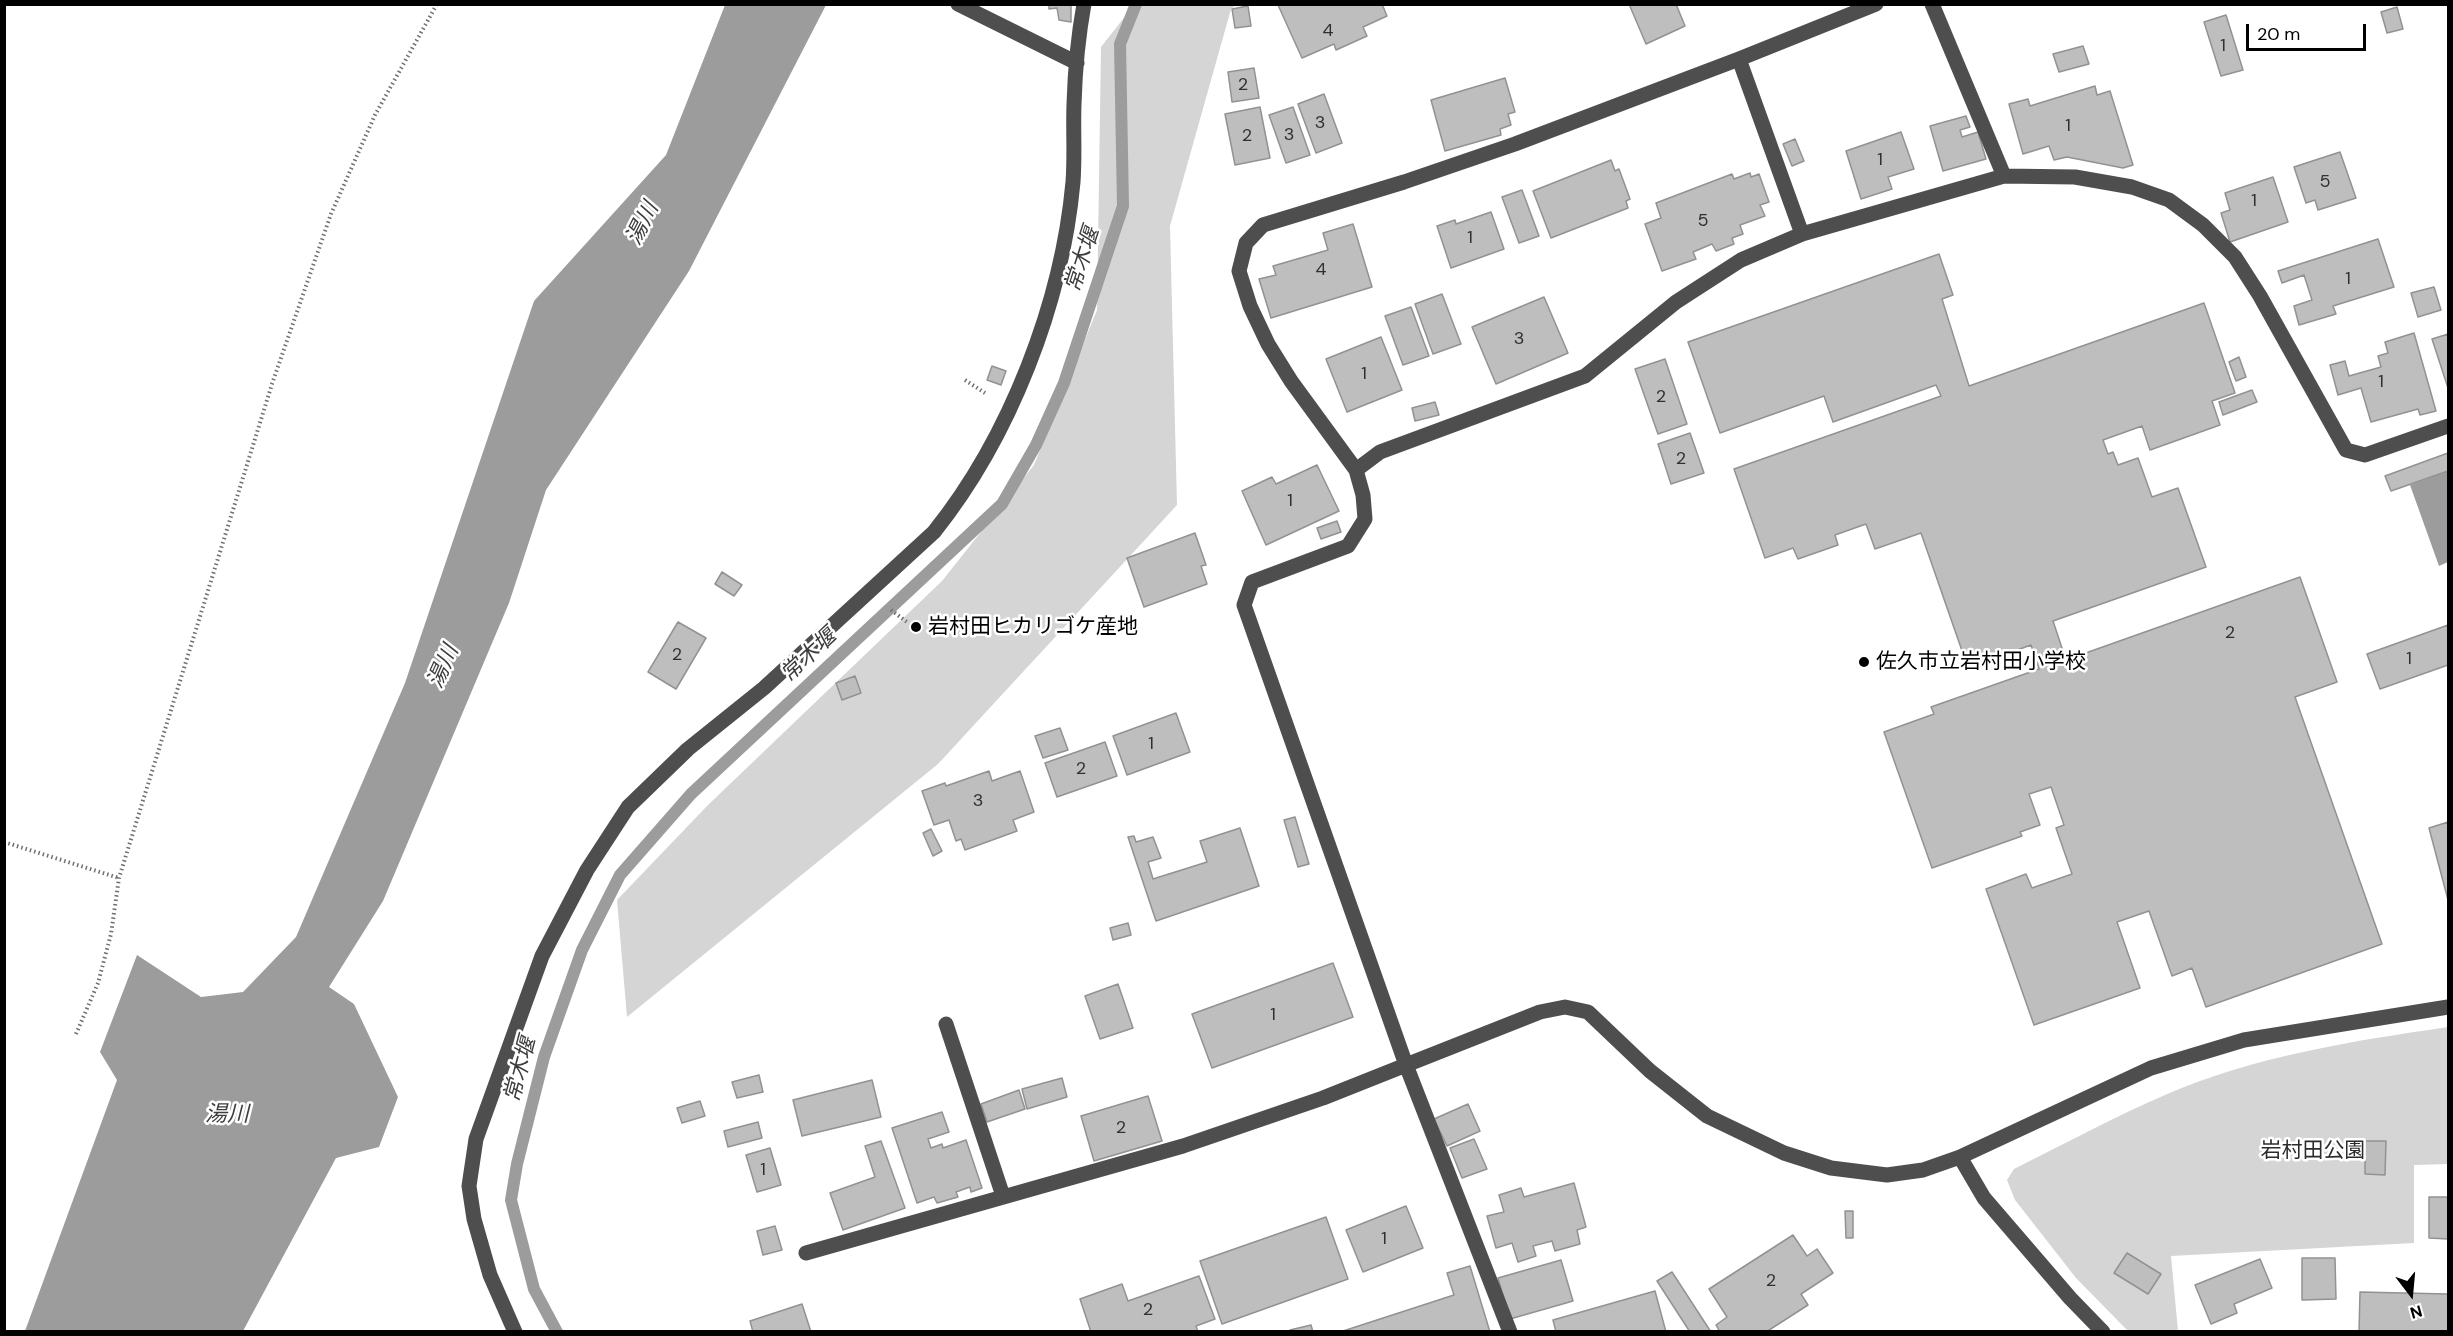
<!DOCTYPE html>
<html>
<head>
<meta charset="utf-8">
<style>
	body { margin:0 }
	#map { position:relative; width:2453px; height:1336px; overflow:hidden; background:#fff; font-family:"DM Sans",sans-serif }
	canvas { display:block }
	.frame { position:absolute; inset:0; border:6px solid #000; pointer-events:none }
	.north { position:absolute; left:2381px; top:1264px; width:60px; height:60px; -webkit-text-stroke:4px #fff; paint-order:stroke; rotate:164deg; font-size:16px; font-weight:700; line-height:24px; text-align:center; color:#000 }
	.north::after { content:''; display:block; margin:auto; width:21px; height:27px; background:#000; clip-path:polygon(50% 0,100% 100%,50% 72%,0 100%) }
	.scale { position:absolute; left:2246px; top:24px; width:120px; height:27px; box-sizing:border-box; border:3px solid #000; border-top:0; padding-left:8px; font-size:18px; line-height:21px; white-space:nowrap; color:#000; -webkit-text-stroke:4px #fff; paint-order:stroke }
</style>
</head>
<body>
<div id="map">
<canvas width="2453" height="1336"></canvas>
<div class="frame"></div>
<div class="north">N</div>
<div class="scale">20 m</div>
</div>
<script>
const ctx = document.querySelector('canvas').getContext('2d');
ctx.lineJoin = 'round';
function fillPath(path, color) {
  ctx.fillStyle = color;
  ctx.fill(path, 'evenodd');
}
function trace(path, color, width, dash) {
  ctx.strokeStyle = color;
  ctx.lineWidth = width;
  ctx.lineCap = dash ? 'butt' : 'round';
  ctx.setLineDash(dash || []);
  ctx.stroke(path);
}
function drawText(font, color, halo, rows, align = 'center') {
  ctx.font = font + ' "DM Sans","Noto Sans JP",sans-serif';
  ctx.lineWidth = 5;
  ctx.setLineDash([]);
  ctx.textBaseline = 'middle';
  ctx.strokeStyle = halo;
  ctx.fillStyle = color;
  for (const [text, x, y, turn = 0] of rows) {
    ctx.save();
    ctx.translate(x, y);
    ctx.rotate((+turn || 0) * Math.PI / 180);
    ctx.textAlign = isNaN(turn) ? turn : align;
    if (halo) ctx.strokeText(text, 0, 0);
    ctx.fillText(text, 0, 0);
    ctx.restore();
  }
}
const green = new Path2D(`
	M1134 5H1236L1231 9 1170 226 1177 505 938 764 627 1017 617 900 708 805 942 581 1034 465 1097 310 1101 47Z
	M2448 1027V1164L2414 1165V1243L2171 1256 2178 1331H2128L2076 1278 2015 1200 2007 1180 2014 1169C2064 1144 2114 1117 2165 1095 2254 1056 2353 1041 2448 1027Z`);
const water = new Path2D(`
	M725 5H826L689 271 546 490 509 603 383 901 329 987 354 1004 398 1097 379 1147 336 1158 243 1331H25L117 1080 100 1052 137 955 201 997 243 992 296 937 405 683 534 301 666 155Z
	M2448 471V562L2439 566 2410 485Z`);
const stream = new Path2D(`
	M557 1332 534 1289 511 1200 517 1164 544 1057 582 950 620 875 691 794 1002 504 1036 445 1064 383 1123 206 1120 44 1136 4`);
const building = new Path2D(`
	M1049 4H1071V22L1059 20 1057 8 1049 9Z
	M1382 4 1387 16 1363 27 1367 36 1336 50 1334 44 1302 58 1278 5Z
	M1629 4H1676L1685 26 1646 44Z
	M1248 6 1251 26 1235 28 1232 9Z
	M2397 7 2403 29 2387 33 2381 12Z
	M2226 15 2243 70 2221 76 2204 22Z
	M2083 46 2089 64 2059 72 2053 54Z
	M1254 68 1259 98 1232 102 1228 72Z
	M1505 78 1515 112 1508 114 1511 125 1500 129 1501 135 1445 151 1431 100Z
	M2095 86 2097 95 2110 91 2133 165 2123 168 2067 157 2054 160 2049 146 2023 154 2009 104 2028 99 2030 106Z
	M1324 94 1342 143 1316 153 1298 104Z
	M1260 107 1270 158 1235 165 1225 114Z
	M1293 107 1310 155 1286 163 1269 115Z
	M1966 116 1970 127 1960 130 1962 137 1978 132 1986 159 1943 171 1930 126Z
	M1901 132 1914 169 1888 177 1892 189 1861 199 1846 151Z
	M1795 139 1804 161 1792 166 1783 144Z
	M2340 152 2356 198 2318 210 2315 200 2306 203 2294 167Z
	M1611 160 1615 171 1619 169 1630 199 1626 201 1628 208 1551 238 1533 191Z
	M1750 173 1751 177 1759 174 1769 202 1760 205 1765 216 1740 225 1743 234 1732 238 1734 244 1716 251 1712 244 1693 252 1696 259 1662 271 1645 224 1661 218 1656 203 1732 174 1734 179Z
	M2273 177 2288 222 2230 242 2221 213 2230 210 2225 193Z
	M1522 190 1539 236 1519 243 1502 197Z
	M1491 212 1504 249 1451 268 1437 226 1455 220 1456 224Z
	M1353 224 1372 287 1271 318 1259 279 1276 275 1273 266 1328 250 1323 233Z
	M2378 239 2394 287 2333 306 2336 314 2299 325 2294 306 2312 300 2304 275 2282 283 2278 271Z
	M1939 254 1953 295 1942 299 1969 386 2204 303 2235 393 2212 401 2220 425 2150 450 2142 426 2103 440 2108 454 2113 452 2118 465 2138 458 2152 497 2178 488 2206 567 2053 621 2066 660 2300 577 2337 682 2295 697 2382 944 2206 1007 2192 968 2172 976 2149 911 2117 922 2140 988 2034 1025 1986 889 2026 874 2032 888 2072 874 2056 828 2064 825 2051 787 2029 794 2040 825 2020 832 2022 836 1932 868 1884 732 1934 714 1931 707 2039 669 2031 645 1968 668 1921 533 1875 549 1866 524 1835 535 1838 545 1798 559 1793 548 1765 558 1734 469 1941 396 1936 385 1833 422 1824 396 1720 433 1688 342Z
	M2434 287 2441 310 2418 317 2411 293Z
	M1442 294 1461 344 1433 354 1415 304Z
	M1544 297 1568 353 1496 384 1472 327Z
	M1411 307 1429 356 1403 365 1385 316Z
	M2414 333 2436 411 2420 415 2418 409 2371 422 2361 388 2338 395 2330 365 2345 361 2349 376 2381 367 2378 356 2388 353 2385 342Z
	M2448 334V388L2432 339Z
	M1381 337 1402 390 1347 412 1326 359Z
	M2239 357 2246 377 2236 381 2229 362Z
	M1665 359 1687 424 1658 434 1635 369Z
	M992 366 1006 371 1001 385 987 380Z
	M2252 390 2257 402 2223 415 2219 402Z
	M1435 402 1439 415 1415 421 1412 408Z
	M1690 433 1704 473 1671 484 1658 444Z
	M2448 453V471L2391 491 2385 476Z
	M1317 465 1339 511 1266 545 1242 491 1272 477 1276 484Z
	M1337 521 1341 532 1321 539 1317 528Z
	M1195 533 1206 565 1201 566 1207 584 1144 607 1127 558Z
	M722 572 742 585 734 596 715 584Z
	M678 622 706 638 676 689 648 672Z
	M2448 625V665L2380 689 2367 654Z
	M855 676 861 693 842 700 836 683Z
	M1176 713 1190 752 1127 775 1113 736Z
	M1060 728 1068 750 1043 758 1035 736Z
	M1105 742 1117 776 1057 797 1045 763Z
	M989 771 992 781 1020 771 1034 812 1013 820 1017 831 965 850 961 839 956 841 949 820 934 825 922 791 945 783 946 786Z
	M1295 817 1309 864 1298 867 1284 820Z
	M2448 822V900L2429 828Z
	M1240 828 1259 886 1156 921 1128 837 1134 836 1136 842 1153 837 1161 858 1148 862 1153 879 1207 862 1200 841Z
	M931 829 942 851 933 856 923 833Z
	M1128 923 1131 935 1113 940 1110 928Z
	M1333 963 1353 1017 1212 1068 1192 1014Z
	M1118 984 1133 1028 1100 1039 1085 996Z
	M759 1075 763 1092 737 1098 732 1082Z
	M1062 1078 1067 1097 1027 1109 1022 1089Z
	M872 1080 881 1117 802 1136 793 1100Z
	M1019 1090 1025 1109 987 1122 981 1104Z
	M1148 1096 1162 1141 1094 1161 1081 1116Z
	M700 1101 705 1116 682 1123 677 1108Z
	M1468 1104 1480 1131 1447 1146 1434 1119Z
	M942 1112 949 1132 928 1139 931 1148 942 1144 943 1148 966 1140 982 1188 971 1192 970 1187 956 1192 958 1197 937 1203 934 1197 917 1203 892 1128Z
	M758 1122 762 1138 728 1147 724 1131Z
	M1474 1139 1487 1169 1462 1178 1450 1148Z
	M881 1141 905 1208 843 1230 830 1193 875 1177 865 1146Z
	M2365 1141H2386L2385 1175 2365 1174Z
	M770 1148 781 1185 757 1192 746 1155Z
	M1574 1183 1586 1227 1577 1230 1580 1244 1555 1251 1552 1241 1533 1246 1536 1256 1518 1262 1512 1243 1496 1248 1487 1216 1504 1212 1499 1195 1521 1188 1524 1197Z
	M2429 1197H2448V1265V1239L2429 1238Z
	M1406 1206 1423 1248 1363 1272 1346 1230Z
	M1845 1211H1853V1238H1846Z
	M1326 1217 1348 1279 1222 1324 1200 1261Z
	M775 1226 782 1250 763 1255 757 1231Z
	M1793 1235 1807 1256 1817 1249 1833 1273 1801 1294 1808 1305 1766 1332H1720L1716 1325 1727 1317 1709 1289Z
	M2127 1253 2161 1274 2148 1294 2114 1273Z
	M2302 1258H2335L2336 1299 2302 1300Z
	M2260 1259 2272 1288 2234 1304 2237 1313 2211 1324 2195 1285Z
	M1561 1260 1573 1301 1510 1319 1498 1278Z
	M1470 1266 1490 1332H1340L1454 1295 1447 1273Z
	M1672 1272 1711 1332H1690L1657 1281Z
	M1199 1276 1215 1319 1196 1326 1198 1332H1091L1080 1299 1122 1284 1128 1301Z
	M1655 1291 1666 1332H1556L1553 1320Z
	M2360 1292 2448 1294V1332H2359Z
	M802 1304 811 1332H753L750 1321Z
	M1311 1325 1313 1332H1290V1330Z`);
const path = new Path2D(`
	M965 380 985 393
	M891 610 907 622
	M4 842 119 878
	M76 1034 98 983 111 934 119 878 272 384 331 214 375 115 437 4`);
const minor = new Path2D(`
	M958 4 1077 63
	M1932 4 2004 176
	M1739 59 1802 234
	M2448 426 2365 455 2346 450 2260 296 2235 257 2203 225 2169 200 2132 187 2075 177 2004 176 1802 234 1741 260 1676 302 1585 376 1380 452 1356 470 1363 495 1365 519 1348 546 1252 582 1244 605 1406 1065 1540 1012 1565 1007 1588 1012 1650 1071 1707 1116 1784 1153 1831 1168 1887 1175 1923 1170 1960 1157 2151 1068 2244 1040 2448 1007
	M1356 470 1291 381 1268 344 1250 306 1239 271 1246 243 1263 225 1404 182 1515 144 1739 59 1876 4
	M946 1024 1003 1196
	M1960 1157 1984 1198 2070 1298 2103 1332
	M806 1253 1183 1146 1323 1098 1406 1065 1510 1332
	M515 1332 490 1275 474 1219 469 1186 476 1139 542 956 587 870 628 807 688 749 764 688 934 532C1010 437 1062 303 1073 182 1075 156 1073 130 1074 104 1075 71 1078 37 1084 4`);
const markers = [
	[916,627,6,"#000"],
	[1864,662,6,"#000"]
];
const numberNames = [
	["4",1328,31],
	["1",2223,46],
	["2",1243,85],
	["3",1320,123],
	["1",2068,126],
	["3",1289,135],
	["2",1247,136],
	["1",1880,160],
	["5",2325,182],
	["1",2254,201],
	["5",1703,221],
	["1",1470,238],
	["4",1321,270],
	["1",2348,279],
	["3",1519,339],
	["1",1364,374],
	["1",2381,382],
	["2",1661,397],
	["2",1681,459],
	["1",1290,501],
	["2",2230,633],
	["2",677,655],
	["1",2409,659],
	["1",1151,744],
	["2",1081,769],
	["3",978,801],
	["1",1273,1015],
	["2",1121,1128],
	["1",763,1170],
	["1",1384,1239],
	["2",1771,1281],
	["2",1148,1310]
];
const poiNames = [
	["岩村田ヒカリゴケ産地",928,627],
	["佐久市立岩村田小学校",1876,662]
];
const parkNames = [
	["岩村田公園",2313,1151]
];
const waterNames = [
	["湯川",643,224,-63],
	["常木堰",1083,260,-72],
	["常木堰",809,656,-43],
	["湯川",444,667,-66],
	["常木堰",521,1070,-75],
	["湯川",227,1115]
];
fillPath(green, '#d5d5d5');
fillPath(water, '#9c9c9c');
trace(stream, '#9c9c9c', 12);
fillPath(building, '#bebebe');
trace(building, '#929292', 1.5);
trace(path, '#707070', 4, [1.5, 3]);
trace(minor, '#4e4e4e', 15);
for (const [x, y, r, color] of markers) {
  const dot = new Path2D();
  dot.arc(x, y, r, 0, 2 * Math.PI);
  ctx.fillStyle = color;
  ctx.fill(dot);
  trace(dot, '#fff', 2);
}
drawText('18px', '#303030', null, numberNames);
drawText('21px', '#000', '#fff', poiNames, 'left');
drawText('21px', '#2c2c2c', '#fff', parkNames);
drawText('italic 22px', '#3d3d3d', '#fff', waterNames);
</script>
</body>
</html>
